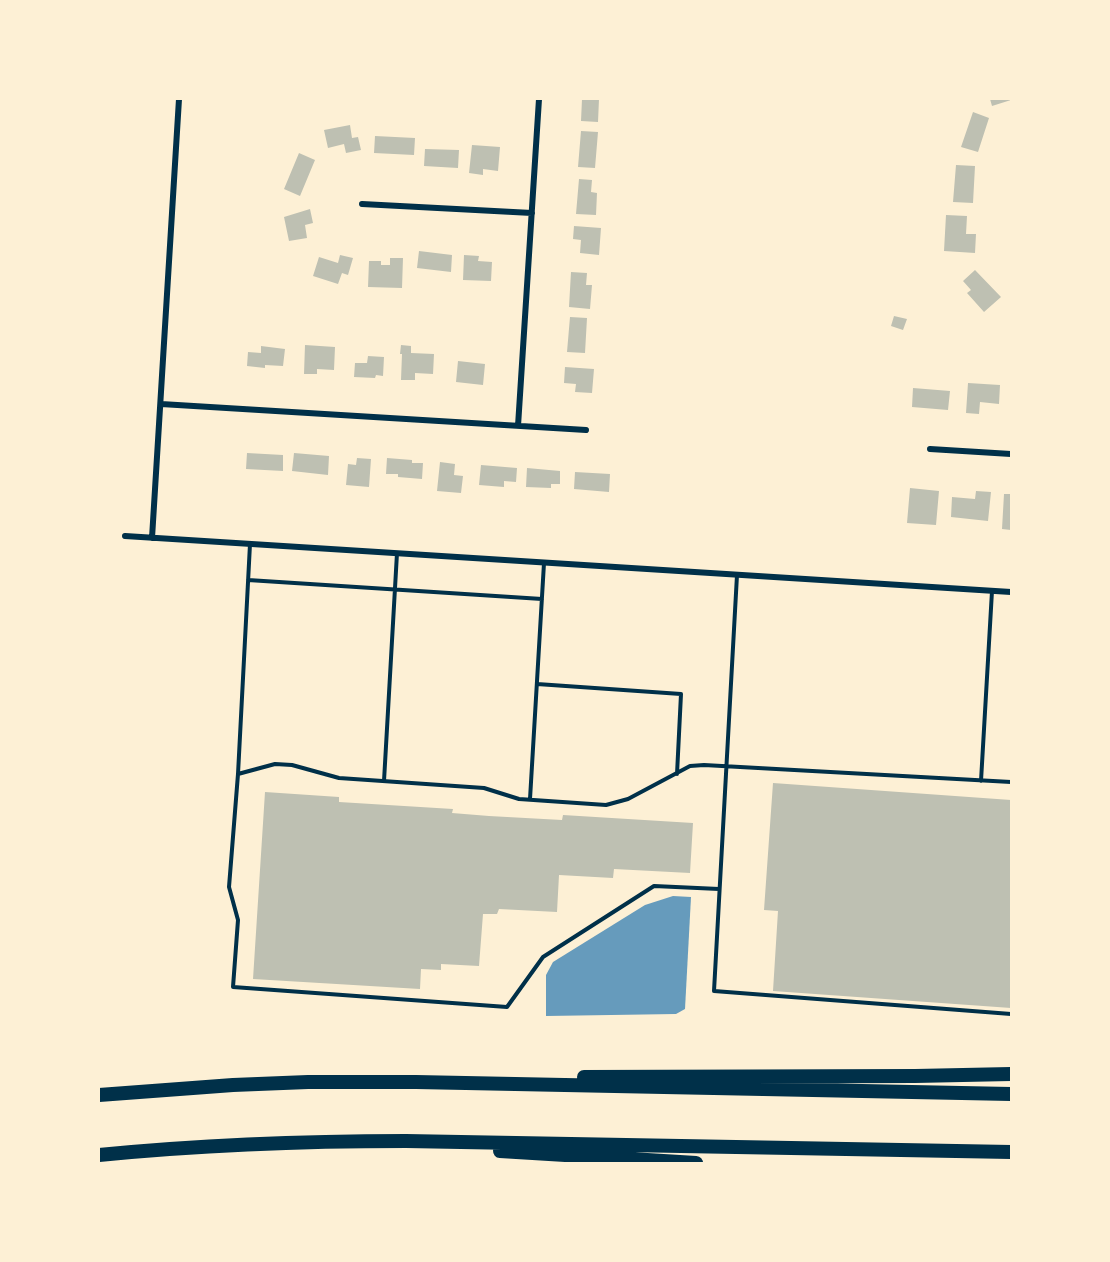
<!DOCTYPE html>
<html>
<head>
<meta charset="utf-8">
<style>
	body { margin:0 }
	#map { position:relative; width:1110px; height:1262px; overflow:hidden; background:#fdf0d5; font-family:Lato,sans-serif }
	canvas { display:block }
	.frame { position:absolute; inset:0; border:100px solid #fdf0d5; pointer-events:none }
</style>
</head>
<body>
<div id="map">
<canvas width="1110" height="1262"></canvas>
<div class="frame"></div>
</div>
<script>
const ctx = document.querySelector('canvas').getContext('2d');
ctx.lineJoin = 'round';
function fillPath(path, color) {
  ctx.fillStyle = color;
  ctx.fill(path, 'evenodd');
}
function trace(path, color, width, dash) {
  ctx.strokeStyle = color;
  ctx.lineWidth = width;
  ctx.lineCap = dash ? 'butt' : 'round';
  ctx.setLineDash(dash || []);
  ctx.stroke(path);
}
const water = new Path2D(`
	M673 896 691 897 685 1009 676 1014 546 1016V975L553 962 645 905Z`);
const building = new Path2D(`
	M582 99H599L598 122 581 121Z
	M990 99H1011V100L992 106Z
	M973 112 989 118 978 152 961 147Z
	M350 125 352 138 358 137 361 150 346 153 344 144 328 148 324 130Z
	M581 131 598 132 595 168 578 167Z
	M375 136 415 138 414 155 374 153Z
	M472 145 500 147 498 171 483 169V175L469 173Z
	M425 149 459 150 458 168 424 166Z
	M299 153 315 160 300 196 284 189Z
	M956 165 975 166 973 203 953 202Z
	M579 179 592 180 591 192 597 193 596 215 576 214Z
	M310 209 313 223 305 225 307 238 289 241 284 217Z
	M946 215 967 216 966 234H976L975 253 944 251Z
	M574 226 601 228 599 255 580 253 581 240 573 239Z
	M419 251 452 255 451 272 417 268Z
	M340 255 353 258 348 275 342 273 338 284 313 276 319 257 338 263Z
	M464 255 479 256 478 261 492 262 491 281 463 280Z
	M390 258H403L402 288 368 287 369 261H381V265H390Z
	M975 270 1001 297 984 312 967 293 971 290 963 281Z
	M571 272 587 273 586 285H592L590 309 569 307Z
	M894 316 907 319 903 330 891 326Z
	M570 317 587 318 585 353 567 352Z
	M305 345 335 347 334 370 317 369V374H304Z
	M401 345 411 346V353L434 354 433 374 415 373V380H401L402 354H400Z
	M261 346 285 349 283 366 265 365V368L247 366 248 352 261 353Z
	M368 356 384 357 383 376 376 375 375 378 354 377 355 363H367Z
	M458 361 485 364 483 385 456 382Z
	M565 367 594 369 592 393 575 392 576 384 564 383Z
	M968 383 1000 385 999 404 980 402 979 414 966 413Z
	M913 388 950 391 948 410 912 407Z
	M247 453 283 455V471L246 469Z
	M294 453 329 456 328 475 292 471Z
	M357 458 371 459 369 487 346 485 348 464 356 465Z
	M387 458 412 460V463H423L422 479 398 477V474H386Z
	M440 462 455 464 454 475 463 476 461 493 437 491Z
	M481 465 517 468 516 482 504 481V487L479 485Z
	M527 468 560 471V484H551V488L526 487Z
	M575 472 610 474 609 492 574 489Z
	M910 488 939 491 936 525 907 523Z
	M976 491 991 492 988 521 951 517 952 497 975 499Z
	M1004 494H1011V530L1002 529Z
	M773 783 1011 800V1008L773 991 778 911 764 910Z
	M265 792 339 797V802L453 809 452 813 489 816 562 820 563 815 693 823 690 873 614 869 613 878 559 875 557 912 499 909 497 914H483L479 966 441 964V970L421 969 420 989 253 979Z`);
const service = new Path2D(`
	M250 544 238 774 275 764 292 765 339 778 484 788 519 799 606 805 628 799 690 766 704 765 1011 782
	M737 575 714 991 1011 1014
	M248 580 542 599
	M537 684 681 694 677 774
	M238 774 229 887 238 920 233 987 507 1007 543 957 654 886 719 889
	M384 781 397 553
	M981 781 992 591
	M530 799 544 563`);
const minor = new Path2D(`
	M362 204 532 213
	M161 404 586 430
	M518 426 539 99
	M930 449 1011 454
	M125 536 1011 592
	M152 538 179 99`);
const motorway = new Path2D(`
	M584 1077 915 1076 1011 1074
	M99 1095 233 1085 308 1082H416L1011 1094
	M500 1151 696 1163
	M99 1155C201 1145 303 1141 406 1141L1011 1152`);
fillPath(water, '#669bbc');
fillPath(building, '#bec0b2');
trace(service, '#003049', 4);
trace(minor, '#003049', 6);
trace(motorway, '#003049', 14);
</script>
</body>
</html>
